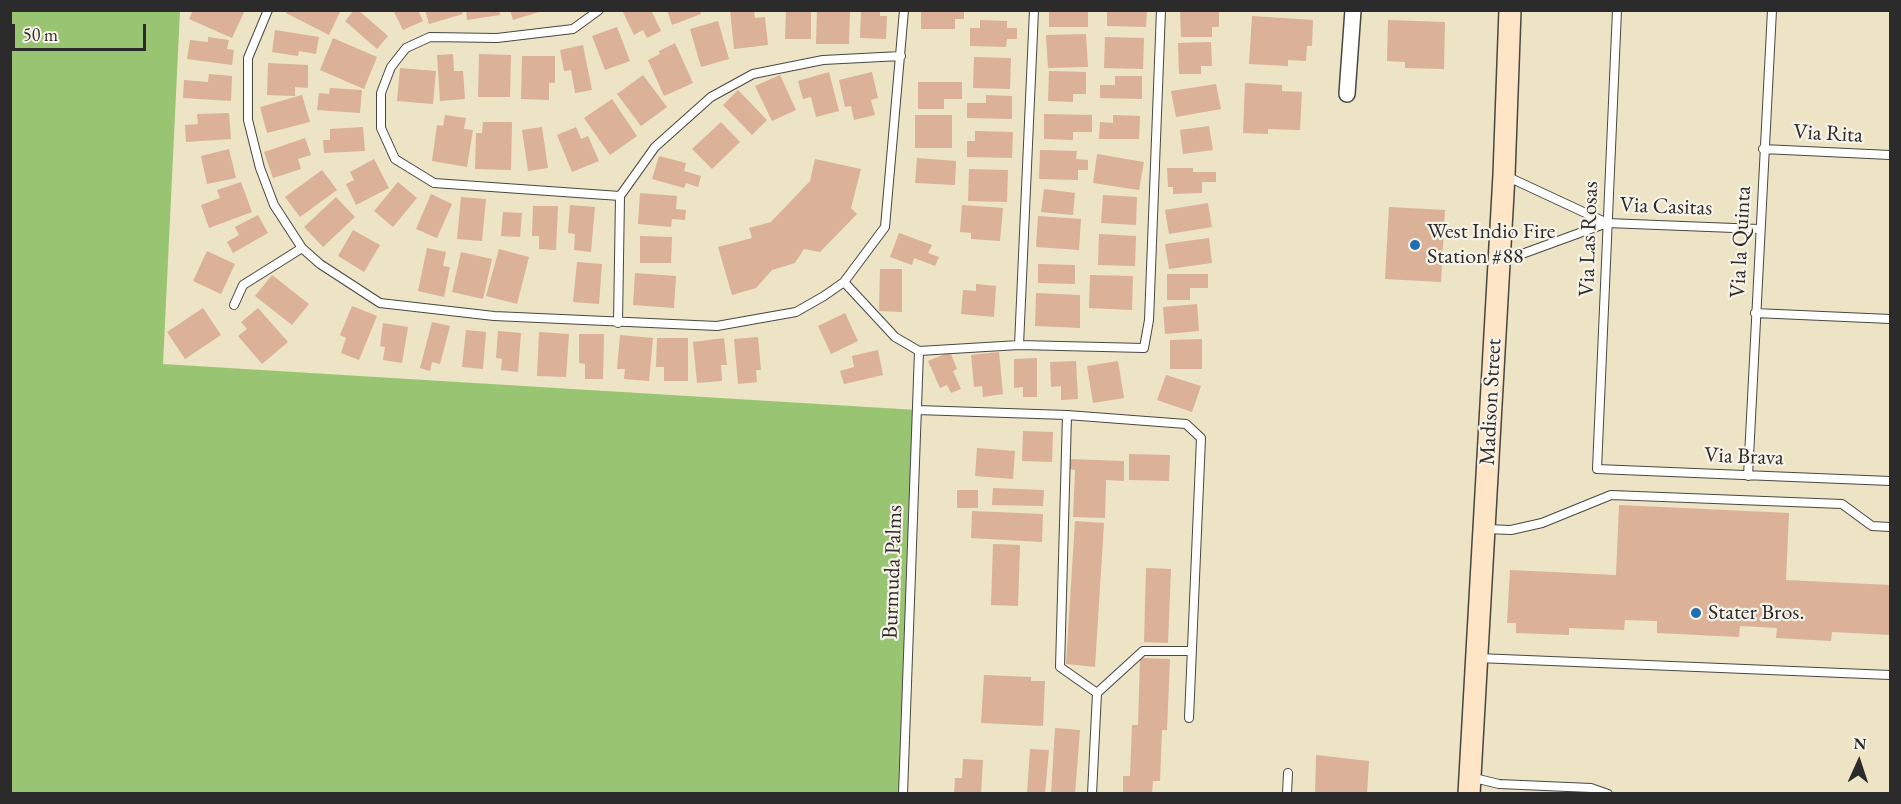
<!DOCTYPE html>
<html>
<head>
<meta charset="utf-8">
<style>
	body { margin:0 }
	#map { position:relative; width:1901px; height:804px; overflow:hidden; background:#ede3c5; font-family:"EB Garamond",serif }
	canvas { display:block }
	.frame { position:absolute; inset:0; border:12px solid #2b2b2b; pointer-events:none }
	.north { position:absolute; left:1829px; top:732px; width:60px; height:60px; -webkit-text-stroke:4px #f7f3e8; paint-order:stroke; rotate:3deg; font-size:16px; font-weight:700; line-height:24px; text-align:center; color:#2b2b2b }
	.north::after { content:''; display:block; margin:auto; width:21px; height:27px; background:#2b2b2b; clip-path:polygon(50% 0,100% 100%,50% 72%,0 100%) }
	.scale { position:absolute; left:12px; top:24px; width:134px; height:27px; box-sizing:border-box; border:3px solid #2b2b2b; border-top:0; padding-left:8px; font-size:18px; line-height:21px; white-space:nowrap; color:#2b2b2b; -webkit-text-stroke:4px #f7f3e8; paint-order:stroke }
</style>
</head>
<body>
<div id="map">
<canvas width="1901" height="804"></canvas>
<div class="frame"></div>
<div class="north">N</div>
<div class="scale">50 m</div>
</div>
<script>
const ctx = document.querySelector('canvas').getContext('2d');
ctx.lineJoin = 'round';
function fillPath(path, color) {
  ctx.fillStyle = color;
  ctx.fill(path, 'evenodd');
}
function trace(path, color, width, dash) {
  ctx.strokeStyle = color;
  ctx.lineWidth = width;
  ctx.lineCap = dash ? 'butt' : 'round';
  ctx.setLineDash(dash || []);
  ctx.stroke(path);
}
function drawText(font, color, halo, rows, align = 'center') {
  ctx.font = font + ' "EB Garamond",serif';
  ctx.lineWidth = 4.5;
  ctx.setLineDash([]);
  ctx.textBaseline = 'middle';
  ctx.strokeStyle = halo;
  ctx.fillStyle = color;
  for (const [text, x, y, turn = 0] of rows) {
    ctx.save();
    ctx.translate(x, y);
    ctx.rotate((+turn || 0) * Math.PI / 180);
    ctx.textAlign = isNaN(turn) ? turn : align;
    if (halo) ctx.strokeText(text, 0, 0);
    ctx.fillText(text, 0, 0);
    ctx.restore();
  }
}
const green = new Path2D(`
	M10 11H180L163 364 917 410 903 793H11Z`);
const building = new Path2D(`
	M193 10H245L232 38 189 19Z
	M287 10H341L329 35 286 13Z
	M354 10H358L388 36 377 49 345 21Z
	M393 10H418L423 21 403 30Z
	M425 10H461L463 14 429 24Z
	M466 10H499L500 15 467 20Z
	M510 10H541L542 11 513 20Z
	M622 10H651L661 31 647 38 643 30 634 35Z
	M667 10H700L701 14 672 25Z
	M730 10H754L755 18 765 17 768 45 734 49Z
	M786 10 811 11V39H785Z
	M817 10H850L849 44H816Z
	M861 10H880V16H887L886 39 860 38Z
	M921 10H964V19H955V29H921Z
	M1049 10H1088V27H1049Z
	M1107 10H1147L1146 27 1107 26Z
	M1180 10H1219V27H1212V37H1181Z
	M1252 16 1313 20 1312 46H1307L1306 61 1288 60V66L1249 64Z
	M980 20 1007 21V28H1017V39H1007L1006 47 970 46V28H980Z
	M1388 20 1445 22 1444 69 1405 68V62L1387 61Z
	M718 21 729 59 701 67 690 29Z
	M617 27 630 61 605 70 592 36Z
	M275 30 319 37 316 54 299 51 298 56 272 52Z
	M1086 34 1088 67 1048 68 1046 35Z
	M208 37 229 40 227 49 234 50 232 65 187 59 190 40 208 42Z
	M1105 37 1144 38 1143 69 1104 68Z
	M333 38 377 57 364 89 320 70Z
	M1211 42 1212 66H1201V74H1179L1178 43Z
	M675 43 693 83 664 96 648 60 660 54 659 51Z
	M583 45 592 90 575 93 571 70 564 71 560 50Z
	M453 54 454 71H463L465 99 440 101 437 55Z
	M479 54 511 55 510 97H478Z
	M522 56H555V83H549V100L521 99Z
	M974 57 1011 58 1010 89 973 88Z
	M268 63 308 65V88L295 87V96L267 95Z
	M400 68 436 71 433 104 397 101Z
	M1049 71 1086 72V94H1073V102L1048 101Z
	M829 72 839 111 816 117 811 97 803 99 798 81Z
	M872 72 878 98 871 100 875 115 854 120 851 106 845 107 839 80Z
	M209 74 232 76 231 101 183 98 184 80 208 82Z
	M643 75 667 107 641 126 617 94Z
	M780 75 796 110 772 121 755 86Z
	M1115 76H1142V99L1100 98V85H1115Z
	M918 82H962V99H944V109H918Z
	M1245 83 1282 85V91L1302 92 1300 130 1268 129V134L1243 133Z
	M1216 84 1221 109 1176 117 1171 91Z
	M330 88 362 90 360 113 317 110 319 93 329 94Z
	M738 90 767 120 752 135 723 105Z
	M302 95 310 122 267 133 260 107Z
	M986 95 1012 96V119L967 118V103H986Z
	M612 99 637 136 610 155 584 118Z
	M229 113 231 139 186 142 185 125 198 124 197 114Z
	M1044 114 1092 115V132H1073V140L1044 139Z
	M445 115 466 118 464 129 473 130 467 167 432 161 437 125 443 126Z
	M915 115H952V148H915Z
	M1113 115 1140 116 1139 139H1099L1100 122 1113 123Z
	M483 122H512L511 170 475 169 476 133H482Z
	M721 122 740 142 712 169 692 149Z
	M1209 126 1213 150 1183 154 1180 130Z
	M363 127 365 151 324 153 323 140H330V129Z
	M542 127 548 168 528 171 522 130Z
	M576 127 581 139 588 136 599 161 572 172 557 135Z
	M975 131 1013 132 1012 158 967 157V141H975Z
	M305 138 311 155 298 159 301 169 273 178 264 152Z
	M229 149 236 178 207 184 201 156Z
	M1040 150 1077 151 1076 159 1088 160V170H1078V180L1039 179Z
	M1097 154 1144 162 1139 190 1093 183Z
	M659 156 686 163 684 171 701 176 698 187 686 183 684 188 652 179Z
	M917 158 956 161 955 185 915 183Z
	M374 159 389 188 356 205 346 184 354 180 350 172Z
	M815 159 861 169 851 208 857 214 820 252 804 249 795 263 772 270 756 288 732 295 718 247 752 238 749 228 771 222 810 181Z
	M1167 168H1193V172H1216V182H1202V193L1173 194V187H1168Z
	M969 169 1008 170 1007 202 968 201Z
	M322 170 337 190 300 217 285 197Z
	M241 182 252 212 209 228 201 205 220 198 217 190Z
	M398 182 417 198 393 227 374 211Z
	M1044 189 1075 193 1073 215 1041 212Z
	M640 193 677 196 676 209 686 210 685 220 672 219 671 227 638 224Z
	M431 194 452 204 437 238 416 229Z
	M1103 195 1137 197 1136 225 1101 223Z
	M336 197 355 217 323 247 304 227Z
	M461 197 486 199 482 241 457 239Z
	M1208 203 1212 227 1169 234 1165 210Z
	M570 205 595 207 591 252 574 250 575 234 568 233Z
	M962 205 1003 208 1000 241 971 239V233L960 232Z
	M533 206H558L556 250 539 249V236H532Z
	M1389 207 1445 210 1441 282 1385 279Z
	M503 212 522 213 520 237 501 236Z
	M258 215 268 233 233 253 227 242 239 235 235 227Z
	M1038 216 1081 219 1079 250 1036 247Z
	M353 230 380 245 364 272 338 256Z
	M899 233 932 245 928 253 939 257 935 266 914 258 912 265 890 257Z
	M1099 234 1136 236 1135 266 1098 265Z
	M640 236 672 237 671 263H640Z
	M1209 238 1212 263 1169 269 1165 244Z
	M427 248 446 252 443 266 450 267 444 297 418 291Z
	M499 249 529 257 517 304 486 296Z
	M207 251 235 264 221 294 193 281Z
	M461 252 492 259 483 299 452 292Z
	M577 262 602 264 599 304 573 302Z
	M1038 264 1075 265V284L1038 283Z
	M880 269H902V312L879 311Z
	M635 273 676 276 674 308 633 305Z
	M1167 274H1208V288H1190V300H1167Z
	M272 275 309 304 292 325 255 296Z
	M1090 275 1133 276 1132 310 1089 308Z
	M976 284 996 286 994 317 961 314 963 290 976 291Z
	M1036 293 1080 295V328L1035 326Z
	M1197 304 1199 331 1165 334 1163 307Z
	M352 306 377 316 359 360 341 353 346 338 340 335Z
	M203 308 221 335 185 359 167 332Z
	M258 308 288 342 262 364 238 336 247 329 241 322Z
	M845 313 858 341 831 354 818 326Z
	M432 322 450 326 440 364 432 362 430 371 420 368Z
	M383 323 408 327 402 363 383 360 385 347 380 346Z
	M466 330 486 332 483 369 462 367Z
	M498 331 521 333 518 372 501 370 502 359 496 358Z
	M539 332 569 334 566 377 537 376Z
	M579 334H604L603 379H585V364L579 363Z
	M620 335 653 338 649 381 624 379 625 369H617Z
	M758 337 761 370H756L757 382 738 384 734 339Z
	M657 338H688V381H664V367H656Z
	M724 338 727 365H721L722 381 697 383 693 342Z
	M1202 339V369H1170V340Z
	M878 350 883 375 844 384 840 371 854 367 852 356Z
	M950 352 957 369 953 371 961 389 951 393 947 385 940 388 928 361Z
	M999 352 1003 394 983 397 982 386 974 387 971 355Z
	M1037 358V397H1023V387L1014 388V359Z
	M1076 361 1078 399 1061 400V386L1051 387 1050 362Z
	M1118 361 1124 398 1093 403 1087 366Z
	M1166 375 1201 386 1192 412 1157 400Z
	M1023 431 1053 432 1052 462 1022 461Z
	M977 448 1015 451 1013 479 975 476Z
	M1129 454 1170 455 1169 481 1129 480Z
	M1068 459 1124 461V481L1106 480 1105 518 1073 517 1075 470 1068 469Z
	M993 488 1044 490 1043 506 992 505Z
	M957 490H978V508H957Z
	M1619 505 1789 513 1786 580 1890 585V635L1832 632 1831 641 1776 638 1777 628 1740 626 1739 637 1657 633V621L1625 620 1624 630 1569 628V635L1516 633V623H1507L1510 570 1616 575Z
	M972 511 1043 514 1042 542 971 538Z
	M1075 521 1104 523 1095 667 1066 664Z
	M993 544 1020 545 1018 606 991 605Z
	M1146 568 1171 569 1168 643 1144 642Z
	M1140 658 1170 659 1167 730H1162L1160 781H1153L1152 794H1123V776H1130L1132 725H1138Z
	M984 675 1031 677V681H1045L1043 726 981 723Z
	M1055 728 1080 730 1075 794H1051Z
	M1030 749 1049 750 1045 794H1027Z
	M1316 755 1369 761 1367 794H1315Z
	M963 759 983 760 981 794H954L955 778H962Z`);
const lane = new Path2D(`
	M268 10 248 58V120L260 168 274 205 302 248 320 264 380 303 494 316 717 326 796 312 824 296 844 282 885 227 904 10
	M599 10 573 29 497 38 430 37 406 48 391 67 381 93V128L395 159 434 183 620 196 655 147 711 97 753 74 823 60 901 56
	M1617 10 1597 469 1890 481
	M1763 149 1890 155
	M1607 223 1759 229
	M1500 262 1607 223 1506 176
	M844 282 895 337 919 351 1019 345 1144 348 1149 320 1161 10
	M234 305 243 285 302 248
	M1755 313 1890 319
	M618 323 620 196
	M1019 345 1034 10
	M917 410 1067 415 1186 424 1201 438 1189 718
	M1067 415 1060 667 1097 693
	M1748 476 1772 10
	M1486 529 1511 530 1542 523 1611 495 1842 504 1872 526 1890 527
	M1478 658 1890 675
	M1470 777 1499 784 1591 788 1608 794
	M903 794 919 351
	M1092 794 1097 693 1143 651H1192
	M1287 794 1288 773`);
const street = new Path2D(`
	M1347 94 1353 10`);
const secondary = new Path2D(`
	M1469 794 1504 175 1510 10`);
const markers = [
	[1415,245,6,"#1f6fb2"],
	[1696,613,6,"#1f6fb2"]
];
const streetNames = [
	["Via Rita",1828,134,3],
	["Via Casitas",1666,207,2],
	["Via Las Rosas",1589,239,-88],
	["Via la Quinta",1741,242,-87],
	["Madison Street",1491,402,-87],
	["Via Brava",1744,457,2],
	["Burmuda Palms",893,572,-88]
];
const poiNames = [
	["West Indio Fire",1427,232],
	["Station #88",1427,257],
	["Stater Bros.",1708,613]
];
fillPath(green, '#99c573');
fillPath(building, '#dbb197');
trace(lane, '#484742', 10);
trace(street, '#484742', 18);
trace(secondary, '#484742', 24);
trace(lane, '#fff', 8);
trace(street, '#fff', 15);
trace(secondary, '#fde5c5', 21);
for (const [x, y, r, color] of markers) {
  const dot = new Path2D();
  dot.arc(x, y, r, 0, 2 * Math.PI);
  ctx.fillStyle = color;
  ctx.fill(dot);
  trace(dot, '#f7f3e8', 2);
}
drawText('22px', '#2b2b2b', '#f7f3e8', streetNames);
drawText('22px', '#2b2b2b', '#f7f3e8', poiNames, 'left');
</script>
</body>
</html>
